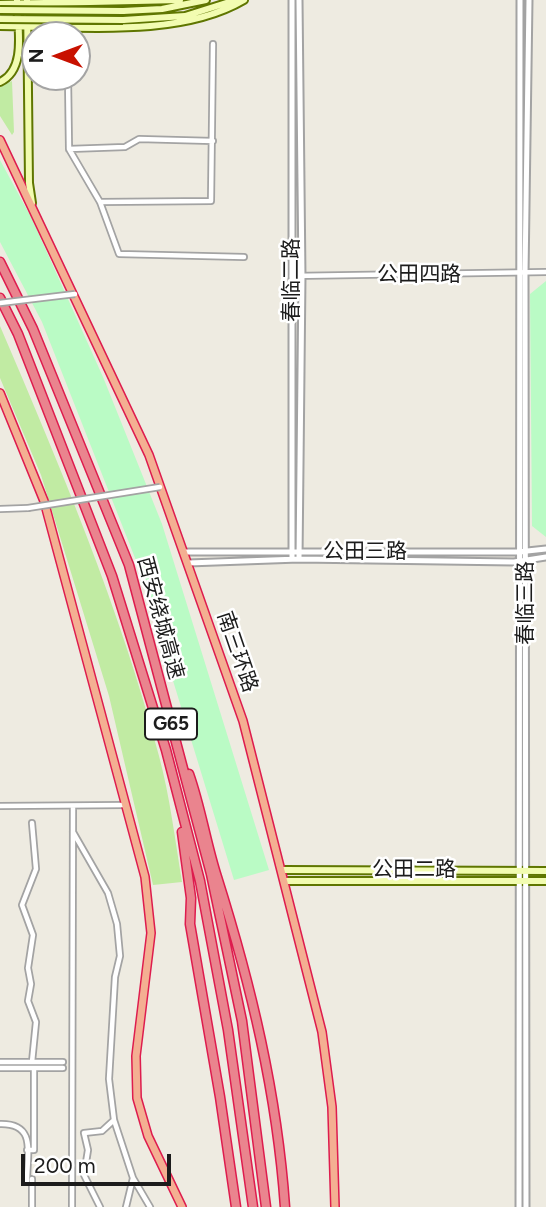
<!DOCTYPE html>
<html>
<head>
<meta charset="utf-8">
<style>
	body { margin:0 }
	#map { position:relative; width:546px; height:1207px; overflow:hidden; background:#eeebe1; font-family:Figtree,sans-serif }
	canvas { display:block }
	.north { position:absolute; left:21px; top:21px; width:70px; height:70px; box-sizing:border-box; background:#fff; border:2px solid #a4a4a4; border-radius:50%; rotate:270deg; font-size:19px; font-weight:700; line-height:28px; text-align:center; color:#1c1c1c }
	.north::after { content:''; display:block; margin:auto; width:24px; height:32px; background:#c81100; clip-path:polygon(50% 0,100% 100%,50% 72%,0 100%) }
	.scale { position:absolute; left:21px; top:1154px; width:150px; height:32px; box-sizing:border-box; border:4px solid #1c1c1c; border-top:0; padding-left:9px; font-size:21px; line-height:24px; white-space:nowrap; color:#1c1c1c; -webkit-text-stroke:5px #fff; paint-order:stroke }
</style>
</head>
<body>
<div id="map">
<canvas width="546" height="1207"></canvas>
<div class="north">N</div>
<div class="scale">200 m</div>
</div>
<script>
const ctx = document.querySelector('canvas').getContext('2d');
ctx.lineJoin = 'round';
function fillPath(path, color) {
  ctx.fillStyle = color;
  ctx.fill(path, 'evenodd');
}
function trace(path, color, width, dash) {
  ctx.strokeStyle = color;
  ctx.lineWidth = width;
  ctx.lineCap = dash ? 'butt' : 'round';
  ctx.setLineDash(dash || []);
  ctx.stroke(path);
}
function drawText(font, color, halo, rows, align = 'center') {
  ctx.font = font + ' Figtree,"Noto Sans SC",sans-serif';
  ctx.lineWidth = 5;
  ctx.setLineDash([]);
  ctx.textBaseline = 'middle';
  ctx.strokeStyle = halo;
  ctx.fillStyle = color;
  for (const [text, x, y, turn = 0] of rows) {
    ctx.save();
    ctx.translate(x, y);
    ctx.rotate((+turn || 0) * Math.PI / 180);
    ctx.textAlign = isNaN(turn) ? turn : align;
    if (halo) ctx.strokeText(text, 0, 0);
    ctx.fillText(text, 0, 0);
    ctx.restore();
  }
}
const grass = new Path2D(`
	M12 81 14 132 12 135 0 116V87Z
	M0 326C60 466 120 608 159 756 170 797 175 840 182 882L153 885 109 696 41 475 0 378Z`);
const park = new Path2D(`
	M0 160 32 219 103 377 162 524 269 870 234 880 137 563 42 322 0 242Z
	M546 281V537L532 526 530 294Z`);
const minor = new Path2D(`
	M68 77 69 149 100 202 119 254 244 257
	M69 149 125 147 139 139 213 141
	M100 202 211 201 213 44
	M292 276 546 272
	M0 509 28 508
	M0 806 125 805
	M73 832 108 893 117 924 120 956 115 977 109 1079 114 1120 133 1178 126 1207
	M0 1062H63
	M32 1062 36 1022 28 1001 31 984 28 968 33 935 22 905 36 869 32 823
	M0 1068H63
	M0 1124C37 1123 27 1154 27 1181
	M27 1150H34V1068
	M133 1178 150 1207
	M32 1179V1207
	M72 1207 73 806
	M100 1207 84 1175 88 1150 84 1133 102 1131 114 1120`);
const tertiary = new Path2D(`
	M292 0V559
	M299 0 302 276 299 559
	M184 552H518L546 549
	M188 563 299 559 514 562 546 557
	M519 1207 520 0
	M526 1207 525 274 529 0`);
const secondary = new Path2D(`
	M27 0 29 183 32 203
	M0 4 180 0
	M123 11 162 9 206 0
	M123 20 185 16 236 0
	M0 26C75 26 178 39 244 0
	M0 82C28 69 17 25 17 0
	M283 870 546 871
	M285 881H546`);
const trunk = new Path2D(`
	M0 140 149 455 243 721 322 1032 332 1107 335 1207
	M0 393 44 501 145 877 151 933 136 1056 137 1098 148 1136 182 1207`);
const motorway = new Path2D(`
	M0 262 33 329 129 565 211 874 242 1021 266 1207
	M0 298 18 334 112 576 166 750 200 881 228 1030 253 1207
	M189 774C201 808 206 843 217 877 251 985 277 1093 285 1207
	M182 832 191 898 190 924 220 1097 236 1207`);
const minorBridge = new Path2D(`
	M0 303 75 294
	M28 508 160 487`);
const secondaryBridge = new Path2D(`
	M0 10 123 11
	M0 19 123 20`);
const shields = [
	[171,724,52]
];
const shieldNames = [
	["G65",171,724]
];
const streetNames = [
	["公田四路",419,275],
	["春临二路",292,280,-90],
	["公田三路",365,552],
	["春临三路",526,603,-90],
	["西安绕城高速",160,618,75],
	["南三环路",237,652,71],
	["公田二路",414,870]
];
fillPath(grass, '#c1eba3');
fillPath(park, '#bafbc5');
trace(minor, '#a3a3a3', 8);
trace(tertiary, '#a3a3a3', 9);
trace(secondary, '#5f7600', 10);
trace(trunk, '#de1c4e', 10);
trace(motorway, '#de1c4e', 11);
trace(minor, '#fff', 4.5);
trace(tertiary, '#fff', 5);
trace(secondary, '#f2fcb1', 6);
trace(trunk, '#f4af92', 7);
trace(motorway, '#ea848e', 8);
trace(minorBridge, '#a3a3a3', 8, []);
trace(secondaryBridge, '#5f7600', 10, []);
trace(minorBridge, '#fff', 4.5);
trace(secondaryBridge, '#f2fcb1', 6);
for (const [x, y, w] of shields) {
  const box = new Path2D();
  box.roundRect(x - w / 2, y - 15.5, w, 31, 5);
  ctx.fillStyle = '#fff';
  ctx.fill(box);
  trace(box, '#1c1c1c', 2);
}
drawText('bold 19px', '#1c1c1c', null, shieldNames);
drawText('21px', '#1c1c1c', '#fff', streetNames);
</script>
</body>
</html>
